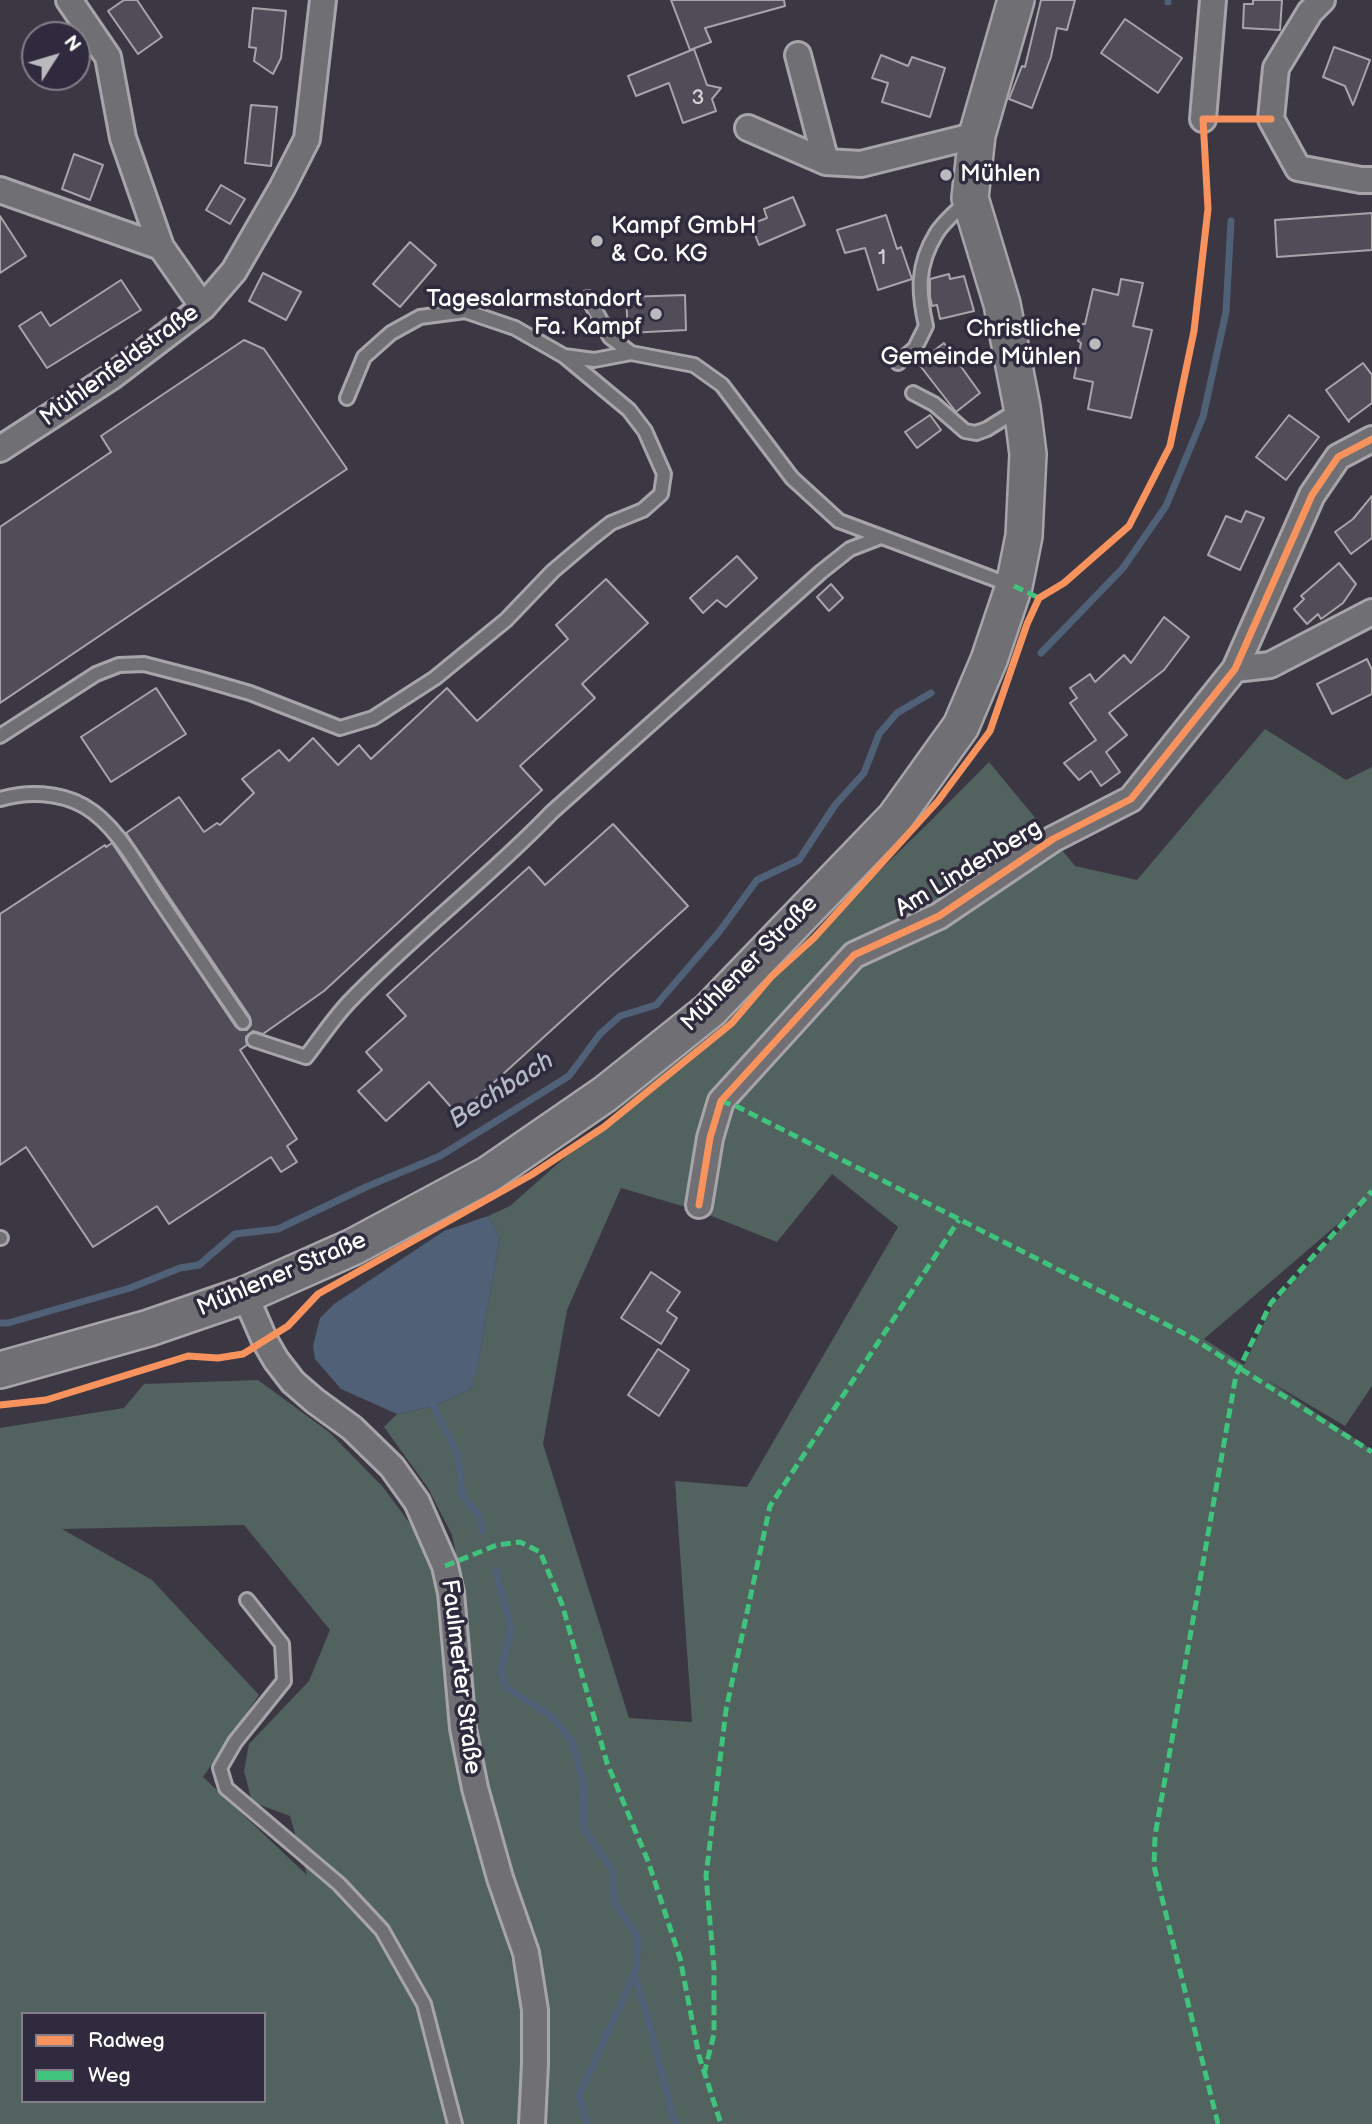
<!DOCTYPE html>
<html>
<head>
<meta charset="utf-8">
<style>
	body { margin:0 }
	#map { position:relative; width:1372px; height:2124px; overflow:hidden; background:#3b3843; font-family:"Balsamiq Sans",sans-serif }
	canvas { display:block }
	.legend { position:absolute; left:21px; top:2012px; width:245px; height:91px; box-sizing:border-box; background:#2f2a3d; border:2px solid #827f8b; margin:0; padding:9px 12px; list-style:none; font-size:21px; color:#fff }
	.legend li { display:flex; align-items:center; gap:14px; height:35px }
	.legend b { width:35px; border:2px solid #827f8b }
	.north { position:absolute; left:21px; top:21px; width:70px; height:70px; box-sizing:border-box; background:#2f2a3d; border:2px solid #827f8b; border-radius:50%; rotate:53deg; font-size:19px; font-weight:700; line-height:28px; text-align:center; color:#fff }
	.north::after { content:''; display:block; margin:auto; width:24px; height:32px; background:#bab9bd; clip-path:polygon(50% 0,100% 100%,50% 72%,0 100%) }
</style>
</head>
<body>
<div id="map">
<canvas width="1372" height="2124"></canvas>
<ul class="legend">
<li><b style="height:9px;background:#f8935d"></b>Radweg</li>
<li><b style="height:9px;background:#40c37c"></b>Weg</li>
</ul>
<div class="north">N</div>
</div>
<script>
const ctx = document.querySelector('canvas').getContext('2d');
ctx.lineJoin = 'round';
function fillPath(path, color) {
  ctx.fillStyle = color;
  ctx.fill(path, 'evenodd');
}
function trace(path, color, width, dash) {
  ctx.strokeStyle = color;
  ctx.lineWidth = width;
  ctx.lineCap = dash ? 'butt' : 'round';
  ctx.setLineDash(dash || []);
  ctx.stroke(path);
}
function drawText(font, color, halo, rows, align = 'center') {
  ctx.font = font + ' "Balsamiq Sans",sans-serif';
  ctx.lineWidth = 7;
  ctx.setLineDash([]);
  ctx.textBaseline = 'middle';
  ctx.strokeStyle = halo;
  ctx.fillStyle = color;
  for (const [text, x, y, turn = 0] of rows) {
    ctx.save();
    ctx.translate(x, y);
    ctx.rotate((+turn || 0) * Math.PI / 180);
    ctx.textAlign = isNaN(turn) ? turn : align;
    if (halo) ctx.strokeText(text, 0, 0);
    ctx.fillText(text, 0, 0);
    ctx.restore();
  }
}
const green = new Path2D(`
	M1265 729 1346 780 1372 767V1386L1345 1426 1267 1380 1372 1450V2124H1221L1213 2113 1215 2124H546L548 2079 546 2017 494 1817 473 1696 465 1597 452 1535 428 1488 384 1427 397 1414 434 1406 471 1389 477 1369 500 1238 488 1216 510 1206C673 1062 837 918 989 762L1075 866 1137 880ZM832 1174 898 1227 747 1487 675 1481 692 1722 629 1718 543 1444 567 1310 621 1188 699 1211 777 1242ZM1366 1200 1273 1305 1244 1365 1204 1339Z
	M258 1380 329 1432 383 1487 414 1529 437 1580 479 1849 514 1968 521 2002 525 2036 521 2124H0V1428L124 1408 144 1384ZM244 1525 330 1630 309 1681 249 1744 244 1771 252 1802 290 1816 307 1875 203 1777 259 1695 152 1580 62 1529ZM23 2014H264V2101H23Z`);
const water = new Path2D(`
	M488 1216 500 1238 477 1370 471 1389 434 1406 397 1414 341 1389 315 1359 313 1346 320 1318 334 1304 444 1231Z`);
const stream = new Path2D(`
	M1168 0V2
	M1041 653 1123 568 1166 506 1203 417 1226 312 1231 221
	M0 1323H8L130 1288 180 1268 199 1265 235 1234 278 1229 366 1187 440 1156 569 1076 600 1034 620 1016 656 1005 719 932 757 880 799 860 835 805 864 773 879 734 897 713 931 693
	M430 1398 458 1456 462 1495 480 1517 482 1531
	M496 1571 511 1630 501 1671 505 1687 550 1715 572 1741 583 1781 584 1829 612 1870 614 1902 638 1937 636 1970 579 2096 587 2124
	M634 1975 647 2015 673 2118 678 2124`);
const building = new Path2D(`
	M124 0H137L162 37 138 54 108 11Z
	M671 0H784L785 6 705 28 711 42 690 50Z
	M1041 0H1075L1067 30 1057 28 1051 57 1032 108 1009 99 1022 66 1025 67Z
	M1253 0H1282L1280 30 1243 28 1244 4H1253Z
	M253 8 286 11 281 58 273 74 254 61 256 48 249 47Z
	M1125 19 1182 58 1158 93 1101 53Z
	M1334 47 1370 60 1353 105 1345 86 1323 77Z
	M694 49 707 85 721 88 712 99 716 111 683 123 669 83 636 96 628 76Z
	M881 55 908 66 912 57 945 68 930 117 882 102 888 83 872 78Z
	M251 105 277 107 271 166 245 163Z
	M74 154 103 165 90 200 62 189Z
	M221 185 245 199 230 224 206 210Z
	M793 197 805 225 759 245 751 224 767 218 764 209Z
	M1372 213V250L1277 257 1275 220Z
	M886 215 897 249 901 247 912 279 878 290 865 248 845 253 837 230Z
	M0 216 26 256 0 273Z
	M410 242 436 265 400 307 373 284Z
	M263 273 301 292 286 320 249 301Z
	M949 274 950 279 964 276 974 311 940 319 937 305 932 306 930 297V279Z
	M1121 279 1143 283 1133 326 1152 330 1131 418 1088 409 1093 382 1074 378 1081 343 1078 341 1082 324H1085L1093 289 1118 295Z
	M121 280 141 310 47 368 19 326 41 312 50 326Z
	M685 295 686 330 628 333 626 297Z
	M244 340 264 349 347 469 0 703V527L111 452 101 436Z
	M944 343 980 393 956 412 918 363Z
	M1363 363 1372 375V403L1349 420V422L1326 390Z
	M930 415 941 430 917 448 905 432Z
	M1289 415 1319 437 1286 480 1256 457Z
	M1372 496V538L1351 554 1335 532 1353 519Z
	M1246 511 1264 518 1240 570 1208 555 1226 516 1241 522Z
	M737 556 757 578 726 607 717 600 703 613 690 598Z
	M1339 563 1356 584 1343 603 1321 619 1318 614 1307 624 1294 609 1304 599 1301 596Z
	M606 579 648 623 582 684 595 698 520 766 542 790 324 991 263 1034 253 1031 246 1037 247 1045 240 1050 297 1139 287 1146 297 1162 281 1172 271 1157 169 1224 157 1206 93 1247 26 1147 0 1165V914L105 845 106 847 112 843 236 1027 240 1030H247L251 1025 250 1017 126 833 179 797 204 832 217 823 220 825 254 793 242 779 279 750 289 761 313 738 338 765 359 745 371 759 447 688 477 721 568 639 556 625Z
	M831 584 843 598 829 611 817 597Z
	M1164 617 1189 637 1164 670 1109 713 1127 735 1106 752 1120 772 1101 786 1091 771 1079 780 1064 763 1096 740 1070 703 1077 698 1070 688 1090 674 1095 682 1124 655 1131 663Z
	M1367 659 1372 670V694L1332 714 1317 684Z
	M156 688 186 734 111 782 81 737Z
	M613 824 688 906 458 1115 429 1082 386 1121 358 1091 382 1070 366 1052 406 1016 387 995 529 867 545 885Z
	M651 1272 680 1292 667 1311 677 1318 661 1344 621 1318Z
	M658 1349 689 1370 659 1416 628 1395Z`);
const service = new Path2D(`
	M588 298 610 337 631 353 694 365 722 385 792 478 839 521 1013 586
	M898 363 915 348 926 326C918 291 917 265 936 234 943 222 957 211 967 201
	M913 393 934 404 965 431 976 433 987 429 1019 409
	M347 398 364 357 391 333 420 317 465 311 515 328 564 356 594 360 631 353
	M0 736 96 674 119 665 144 664 198 678 250 693 340 728 373 718 435 678 506 620 553 571 592 538 611 523 643 510 661 494 664 474 645 431 629 410 564 356
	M0 799C27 791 59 792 84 806 117 825 138 867 158 897 186 939 215 981 243 1022
	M254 1040 306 1057C320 1039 333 1019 349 1002 413 935 488 879 552 812L821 572 850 549 881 537
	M0 1238H1
	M247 1600 282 1644 284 1681 235 1742 220 1768 226 1788 339 1884 382 1930 424 2004 455 2124`);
const minor = new Path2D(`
	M69 0 108 57 123 138 161 247
	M1322 0 1310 12 1276 68 1271 119 1298 168 1361 180H1372
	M798 55 826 162
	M1203 119 1213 0
	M748 128 826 162 861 164 977 135
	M0 190 161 247 203 307
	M0 449 111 377 203 307 234 271 282 188 307 139 323 0
	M1235 669 1270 665 1372 612
	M699 1205 710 1138 721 1101 854 955 939 916 1053 839 1131 799 1235 669 1312 495 1338 457 1372 439
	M245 1295 265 1341 276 1360 293 1382 315 1401 352 1428 392 1467 417 1502 445 1566 451 1593 463 1728 475 1788 500 1878 526 1953 535 2010V2064L532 2124`);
const secondary = new Path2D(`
	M0 1370 149 1328 245 1295 353 1247 489 1174 605 1094 710 1010 895 818 961 726 989 660 1014 586 1024 536 1028 454 1022 407 1002 304 970 198 977 135 1016 0`);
const quiet = new Path2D(`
	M1014 586 1039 598
	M721 1101 738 1107 1189 1336 1372 1452
	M445 1566 497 1545 520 1542 540 1552 562 1604 607 1763 648 1861 680 1958 699 2056 721 2124
	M704 2074 714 2034V1968L706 1876 726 1710 770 1506 959 1220
	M1218 2124 1154 1866 1155 1836 1236 1375 1271 1303 1372 1191`);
const cycleway = new Path2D(`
	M699 1205 710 1138 721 1101 854 955 939 916 1053 839 1131 799 1235 669 1312 495 1338 457 1372 439
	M0 1405 46 1400 188 1356 218 1358 243 1354 288 1326 318 1294 531 1175 604 1127 732 1023 771 977 814 938 938 801 990 731 1027 624 1039 598 1064 583 1129 526 1170 446 1194 331 1208 209 1203 119H1271`);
const markers = [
	[946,175,7,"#bab9bd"],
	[597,241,7,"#bab9bd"],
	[656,314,7,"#bab9bd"],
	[1095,344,7,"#bab9bd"]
];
const numberNames = [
	["3",698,99],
	["1",882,259]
];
const poiNames = [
	["Mühlen",960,175],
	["Kampf GmbH",611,227],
	["& Co. KG",611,255],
	["Tagesalarmstandort",642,300,"right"],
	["Fa. Kampf",642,328,"right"],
	["Christliche",1081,330,"right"],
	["Gemeinde Mühlen",1081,358,"right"]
];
const streetNames = [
	["Mühlenfeldstraße",120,366,-36],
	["Am Lindenberg",969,869,-31],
	["Mühlener Straße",750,964,-45],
	["Mühlener Straße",282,1275,-23],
	["Faulmerter Straße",460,1677,83]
];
const waterNames = [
	["Bechbach",502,1091,-33]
];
fillPath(green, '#51625f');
fillPath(water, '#4f6077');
trace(stream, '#4f6077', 7);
fillPath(building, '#514d58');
trace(building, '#a7a5aa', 2);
trace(service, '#a7a5aa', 18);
trace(minor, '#a7a5aa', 30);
trace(secondary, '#a7a5aa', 40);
trace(service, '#706f74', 12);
trace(minor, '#706f74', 24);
trace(secondary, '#706f74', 35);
trace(quiet, '#40c37c', 5, [10, 5]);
trace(cycleway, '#f8935d', 7);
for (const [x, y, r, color] of markers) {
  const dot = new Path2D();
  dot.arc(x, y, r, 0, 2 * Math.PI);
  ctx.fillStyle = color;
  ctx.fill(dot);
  trace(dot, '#2f2a3d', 2.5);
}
drawText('21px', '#d4d2d5', null, numberNames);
drawText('24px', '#fff', '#2f2a3d', poiNames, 'left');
drawText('24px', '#fff', '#2f2a3d', streetNames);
drawText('italic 26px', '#b1b9c4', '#2f2a3d', waterNames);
</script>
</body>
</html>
